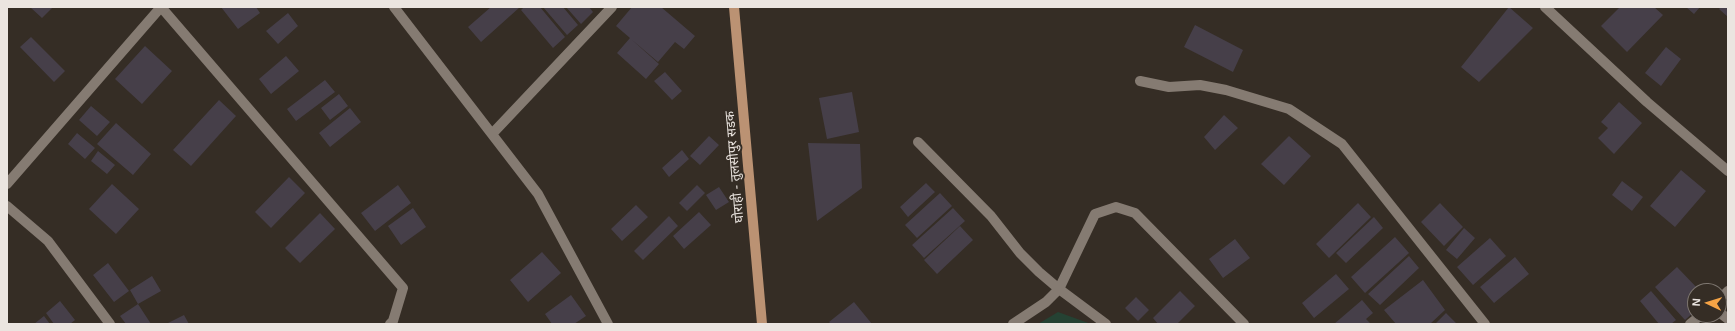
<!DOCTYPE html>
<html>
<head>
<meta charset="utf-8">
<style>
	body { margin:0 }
	#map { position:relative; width:1735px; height:331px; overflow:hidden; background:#352d25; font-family:Arial,sans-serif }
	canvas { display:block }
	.frame { position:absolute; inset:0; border:8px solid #ebe5e0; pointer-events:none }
	.north { position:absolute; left:1687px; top:283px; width:40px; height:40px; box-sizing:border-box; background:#352d25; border:1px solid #7e7770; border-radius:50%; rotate:274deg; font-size:11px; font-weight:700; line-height:16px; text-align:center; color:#ebe5e0 }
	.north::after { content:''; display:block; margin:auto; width:14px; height:18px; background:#f5a345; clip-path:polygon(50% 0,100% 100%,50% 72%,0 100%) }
</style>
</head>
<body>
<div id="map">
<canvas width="1735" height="331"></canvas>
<div class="frame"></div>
<div class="north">N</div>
</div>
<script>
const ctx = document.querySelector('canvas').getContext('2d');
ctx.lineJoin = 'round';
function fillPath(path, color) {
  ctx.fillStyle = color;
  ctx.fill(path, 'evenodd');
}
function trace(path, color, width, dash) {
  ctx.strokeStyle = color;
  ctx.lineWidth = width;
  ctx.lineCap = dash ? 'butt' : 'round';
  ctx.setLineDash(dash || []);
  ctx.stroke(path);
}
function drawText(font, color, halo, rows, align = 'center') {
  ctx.font = font + ' Arial,"Noto Sans Devanagari",sans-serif';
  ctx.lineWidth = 4;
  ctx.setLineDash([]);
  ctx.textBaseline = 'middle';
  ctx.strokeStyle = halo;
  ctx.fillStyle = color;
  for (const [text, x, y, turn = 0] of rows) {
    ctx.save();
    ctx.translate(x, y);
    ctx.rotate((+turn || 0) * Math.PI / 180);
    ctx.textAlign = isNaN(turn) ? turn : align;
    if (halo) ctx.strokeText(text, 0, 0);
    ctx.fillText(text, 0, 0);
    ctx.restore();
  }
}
const green = new Path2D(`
	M1058 312 1091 324H1038Z`);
const building = new Path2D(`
	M30 7H53L42 18Z
	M221 7H256L260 13 238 29Z
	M491 7H520L481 42 468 27Z
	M524 7H540L565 37 553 48 521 10Z
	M543 7H563L578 25 567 35Z
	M566 7H589L593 12 581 24Z
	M632 7H661L695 36 684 49 675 42 658 62 631 39 659 64 646 79 617 53 630 38 616 26Z
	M1509 7 1533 28 1479 82 1461 67Z
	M1620 7H1654L1663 15 1627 52 1601 26Z
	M1686 7H1700L1694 14Z
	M1721 7H1728V17L1719 9Z
	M288 13 298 26 278 44 266 31Z
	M1195 25 1243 50 1233 72 1184 47Z
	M31 37 65 71 54 82 20 47Z
	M145 46 172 71 142 104 115 79Z
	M1666 47 1681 59 1661 86 1645 73Z
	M286 56 299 71 271 94 259 79Z
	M665 72 682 91 672 100 654 81Z
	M325 80 335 92 296 121 287 109Z
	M852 92 859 132 827 139 819 98Z
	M339 94 348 106 330 120 321 108Z
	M219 100 236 116 191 166 173 150Z
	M1619 102 1642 123 1614 154 1598 138 1608 128 1601 122Z
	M91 106 110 122 97 136 79 120Z
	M350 108 361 122 330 147 319 133Z
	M1224 115 1238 128 1215 150 1204 137Z
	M116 123 151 154 133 175 97 144Z
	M77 133 95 148 85 159 68 144Z
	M709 136 719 145 700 165 690 156Z
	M1289 136 1311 156 1284 185 1261 164Z
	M808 143 860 144 862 188 817 221Z
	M682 150 689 159 669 177 662 168Z
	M98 151 115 165 107 174 91 161Z
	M1681 170 1706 191 1675 227 1650 206Z
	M289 177 305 193 271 228 255 212Z
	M1622 181 1643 197 1632 211 1612 195Z
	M926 183 935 192 908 217 900 207Z
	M112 184 139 209 116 234 89 209Z
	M398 185 411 203 375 231 361 213Z
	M697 185 705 193 687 211 679 203Z
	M719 187 729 202 716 210 706 195Z
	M940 193 952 206 917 238 905 225Z
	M1358 203 1371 217 1329 258 1316 244Z
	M1440 203 1463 227 1444 246 1421 222Z
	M636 205 648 217 622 241 611 229Z
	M413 208 426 227 401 245 388 226Z
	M953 208 965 221 924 258 912 245Z
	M699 212 711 225 684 249 673 236Z
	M320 213 335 229 300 263 285 248Z
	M669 216 678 226 643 260 634 251Z
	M1374 217 1383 228 1346 263 1336 253Z
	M960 226 973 240 937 274 924 260Z
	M1464 228 1475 238 1457 259 1446 250Z
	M1395 237 1409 253 1365 293 1351 277Z
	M1490 238 1506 256 1473 285 1457 267Z
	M1235 239 1250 258 1223 278 1209 259Z
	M542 252 561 273 528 302 510 280Z
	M1409 256 1419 268 1380 305 1368 294Z
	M1515 257 1529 274 1494 303 1480 287Z
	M108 263 129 291 114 302 93 275Z
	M1677 267 1700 291H1695V311L1685 320 1655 287Z
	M1336 274 1349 289 1314 318 1302 303Z
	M152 276 161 291 138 304 130 290Z
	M1423 280 1445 310 1430 324H1396L1384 310Z
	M1180 291 1195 306 1177 324H1158L1153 318Z
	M1651 291 1676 320 1671 324H1659L1640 301Z
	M571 295 586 316 574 324H552L545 314Z
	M1136 297 1149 310 1138 321 1125 308Z
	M1362 300 1373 313 1366 319 1371 324H1334Z
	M60 301 75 320 70 324H54L46 313Z
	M854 302 872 324H831L829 322Z
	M138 304 151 324H126L120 316Z
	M1446 313 1457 324H1435Z
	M184 315 189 324H166Z
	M44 316 50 324H34Z`);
const minor = new Path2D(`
	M161 7 403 288 393 321 390 324
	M394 7 538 194 608 324
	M1545 7 1647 102 1728 171
	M1140 81 1169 87 1200 85 1226 90 1289 109 1342 144 1485 324
	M492 134 612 7
	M918 142 991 216 1020 253 1039 272 1059 289 1095 214 1116 207 1135 213 1244 324
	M7 184 161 7
	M7 206 48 241 110 324
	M1719 300 1728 291
	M1719 312 1728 319
	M1013 324 1046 302 1059 289 1106 324
	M1690 324 1701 315`);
const major = new Path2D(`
	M734 7 762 324`);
const streetNames = [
	["घोराही - तुलसीपुर सडक",735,167,-95]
];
fillPath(green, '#254233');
fillPath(building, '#463f49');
trace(minor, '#857b72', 10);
trace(major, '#bb9273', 10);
drawText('13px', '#ebe5e0', '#352d25', streetNames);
</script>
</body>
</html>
